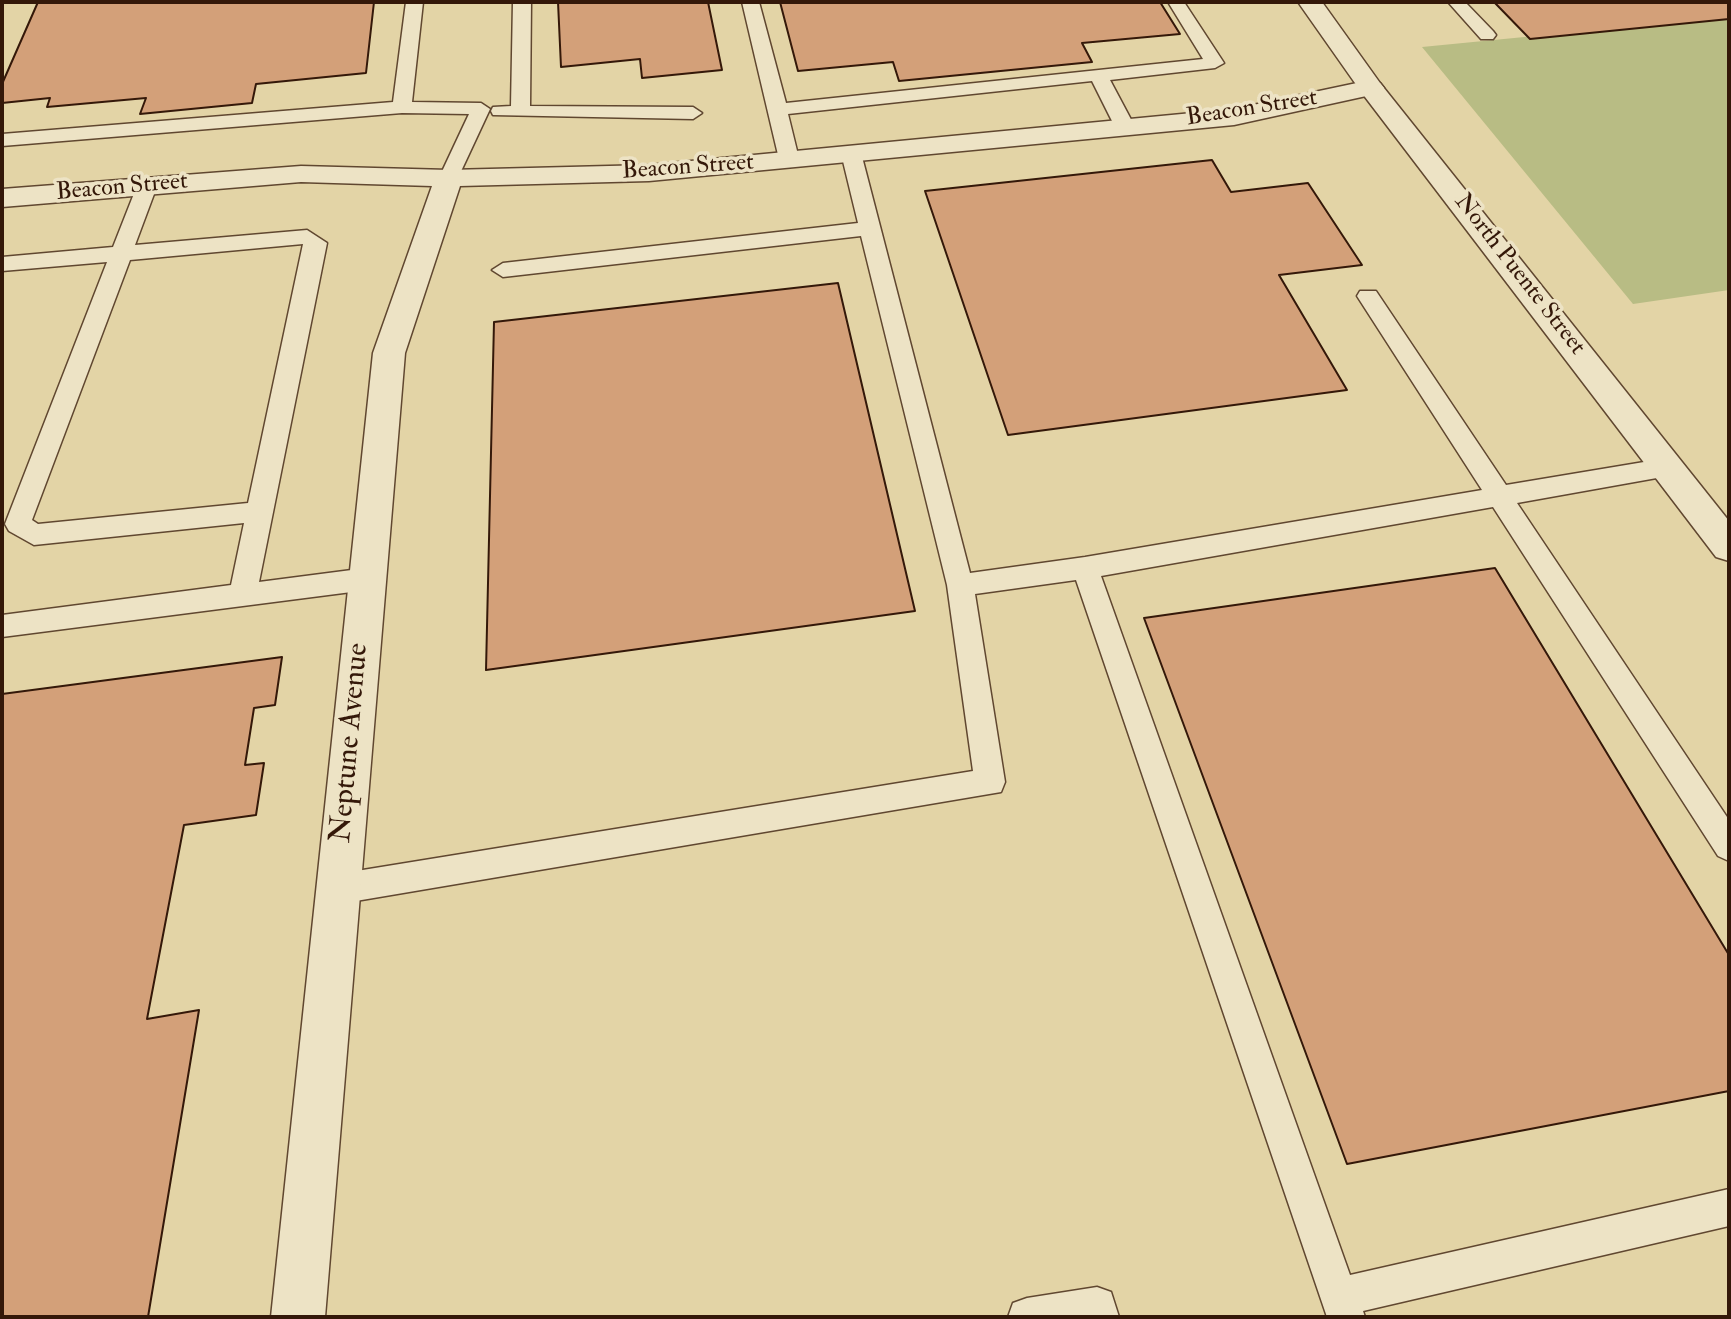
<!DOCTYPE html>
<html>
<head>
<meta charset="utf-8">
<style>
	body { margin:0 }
	#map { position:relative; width:1731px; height:1319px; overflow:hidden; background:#e3d4a6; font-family:"IM FELL Double Pica",serif }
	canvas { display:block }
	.frame { position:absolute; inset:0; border:4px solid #341809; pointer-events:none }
</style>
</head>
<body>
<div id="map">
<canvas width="1731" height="1319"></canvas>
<div class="frame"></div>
</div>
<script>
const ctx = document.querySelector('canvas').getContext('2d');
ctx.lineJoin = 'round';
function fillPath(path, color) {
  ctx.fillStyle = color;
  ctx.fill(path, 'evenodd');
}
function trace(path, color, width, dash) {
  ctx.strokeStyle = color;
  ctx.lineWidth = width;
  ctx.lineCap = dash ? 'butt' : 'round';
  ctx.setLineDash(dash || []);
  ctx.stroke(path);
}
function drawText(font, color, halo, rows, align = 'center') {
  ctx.font = font + ' "IM FELL Double Pica",serif';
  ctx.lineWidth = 7;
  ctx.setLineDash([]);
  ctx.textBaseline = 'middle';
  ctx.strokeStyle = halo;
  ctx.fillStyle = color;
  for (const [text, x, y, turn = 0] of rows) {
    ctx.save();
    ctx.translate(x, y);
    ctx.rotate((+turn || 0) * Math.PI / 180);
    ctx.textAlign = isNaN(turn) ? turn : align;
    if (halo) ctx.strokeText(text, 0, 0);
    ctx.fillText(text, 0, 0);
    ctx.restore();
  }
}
const green = new Path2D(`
	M1729 17V290L1633 304 1422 47Z`);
const building = new Path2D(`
	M38 2H374L366 73 256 84 252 103 140 114 146 98 47 107 50 98 2 103V84Z
	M558 2H708L722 70 642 78 640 59 561 67Z
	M780 2H1160L1180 34 1082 43 1092 62 899 81 893 62 798 71Z
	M1494 2H1729V19L1530 39Z
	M1212 160 1231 192 1308 183 1362 265 1279 275 1347 390 1008 435 925 191Z
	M838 283 915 611 486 670 494 322Z
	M1495 568 1729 955V1091L1347 1164 1144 618Z
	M282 657 275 705 254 708 245 765 264 763 256 815 184 825 147 1019 199 1010 148 1317H2V694Z`);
const service = new Path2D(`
	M406 2H423L412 102 481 103 490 109 456 182 449 184 439 178 469 114 402 113 2 146V134L393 102Z
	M513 2H531L530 106 693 107 702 113 693 119 493 115 491 111 493 107 511 106Z
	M742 2H759L786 103 1203 59 1168 2H1184L1224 63 1215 68 1110 80 1135 127 1125 133 1115 127 1092 81 788 114 799 159 789 165 779 159Z
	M1448 2H1465L1493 31 1496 35 1493 39H1481Z
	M851 147 861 153 970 573 1085 557 1482 490 1357 296 1360 291H1376L1506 485 1668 458 1677 460 1680 467 1677 474 1668 476 1517 503 1729 820V861L1718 856 1493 507 1101 576 1350 1275 1729 1189V1226L1363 1311 1365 1317H1327L1076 580 975 594 1005 782 1001 792 338 904 327 900 322 889 327 878 338 874 973 771 947 585 861 236 503 277 492 270 503 263 858 223 841 153Z
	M147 180 157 186 135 245 307 230 327 243 259 582 367 568 376 571 380 579 376 587 367 590 2 637V615L231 585 244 523 34 545 9 531 5 524 107 262 2 271V257L113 247 137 186ZM303 244 248 503 38 524 32 520 130 260Z
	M1097 1287 1111 1292 1119 1317H1008L1013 1303 1027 1298Z`);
const minor = new Path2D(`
	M1371 80 1380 83 1384 88 1380 93 1234 125 649 181 460 186 405 353 325 1317H271L373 353 432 186 301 182 2 207V189L301 166 449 170 649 165 1234 109Z`);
const tertiary = new Path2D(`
	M1298 2H1322L1380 83 1729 521V561L1716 557 1362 93Z`);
const farStreetnames = [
	["Beacon Street",1252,109,-9],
	["Beacon Street",688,168,-4],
	["Beacon Street",122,188,-5],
	["North Puente Street",1519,275,52]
];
const streetNames = [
	["Neptune Avenue",351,743,-85]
];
fillPath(green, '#b8bc84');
fillPath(building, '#d3a079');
trace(building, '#341809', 2);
trace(service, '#604730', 3);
trace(minor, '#604730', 3);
trace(tertiary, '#604730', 3);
fillPath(service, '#ede3c5');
fillPath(minor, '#ede3c5');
fillPath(tertiary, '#ede3c5');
drawText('24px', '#341809', '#ede3c5', farStreetnames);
drawText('30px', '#341809', '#ede3c5', streetNames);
</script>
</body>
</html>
